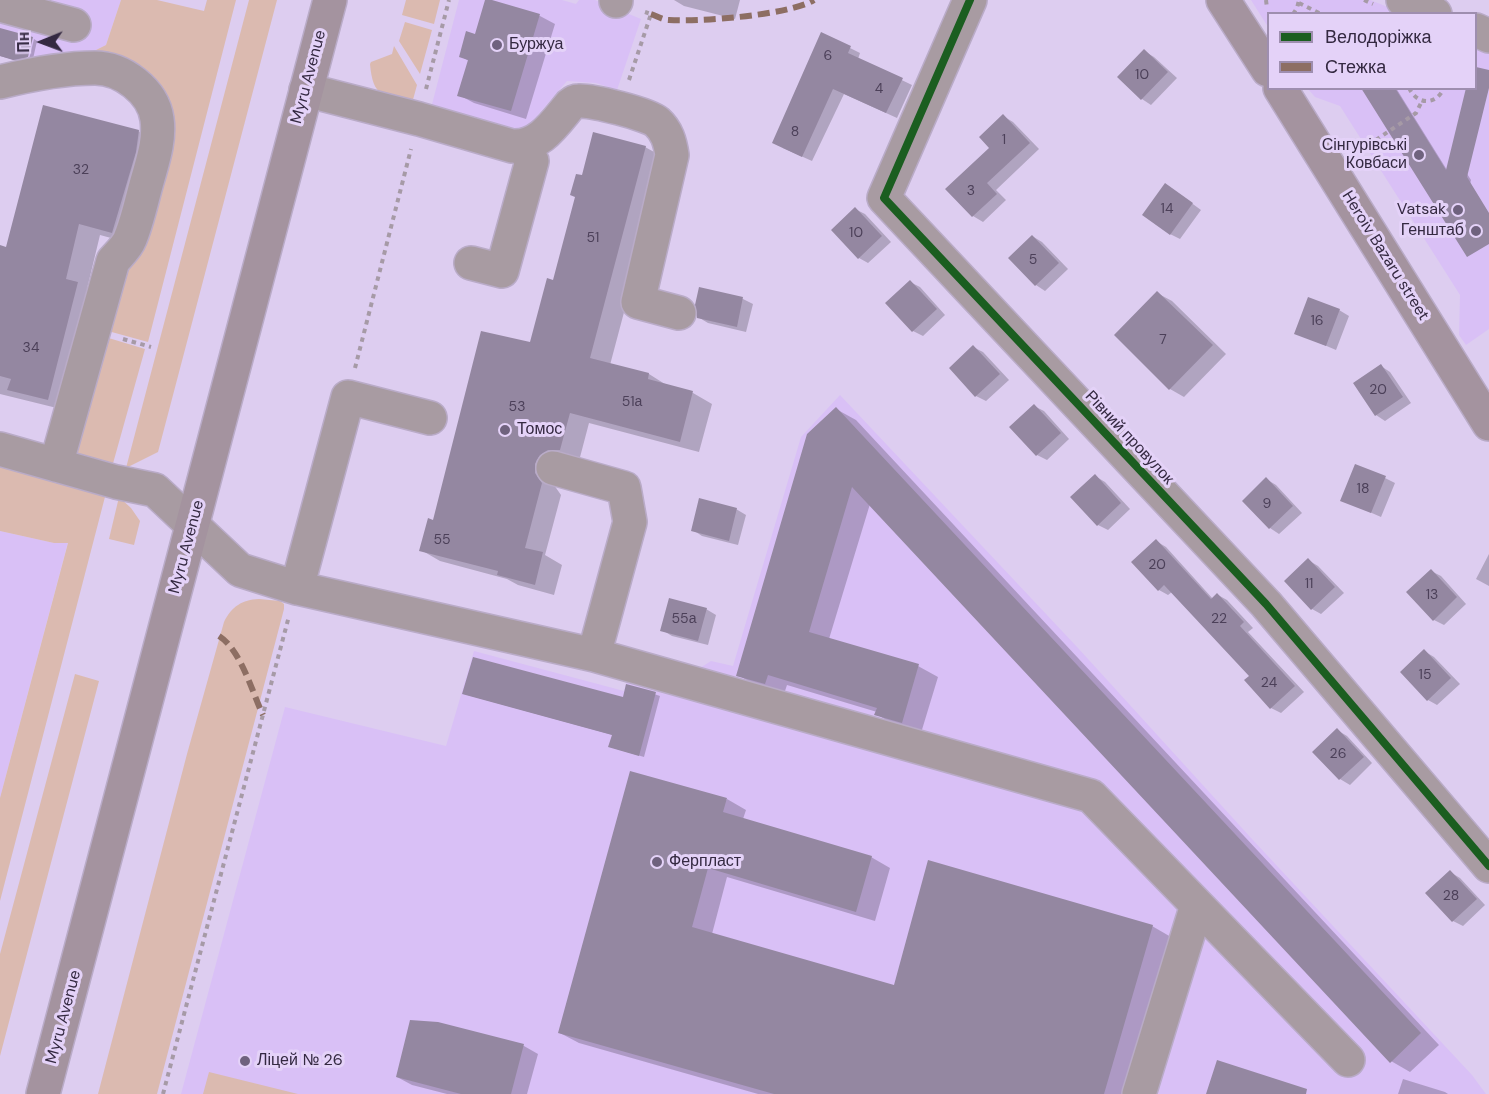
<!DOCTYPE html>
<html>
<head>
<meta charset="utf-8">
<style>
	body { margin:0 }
	#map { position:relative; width:1489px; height:1094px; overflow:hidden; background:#ddcdf0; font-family:"DM Sans",sans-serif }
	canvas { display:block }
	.legend { position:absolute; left:1267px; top:12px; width:210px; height:78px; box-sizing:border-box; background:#e4d2f8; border:2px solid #9e8eaf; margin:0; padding:8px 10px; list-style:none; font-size:18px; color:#342941 }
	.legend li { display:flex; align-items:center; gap:12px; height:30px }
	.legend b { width:30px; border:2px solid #9e8eaf }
	.north { position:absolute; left:12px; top:12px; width:60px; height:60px; -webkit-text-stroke:4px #e4d2f8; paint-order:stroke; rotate:269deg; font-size:16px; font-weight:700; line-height:24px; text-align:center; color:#342941 }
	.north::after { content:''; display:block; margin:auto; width:21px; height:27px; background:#342941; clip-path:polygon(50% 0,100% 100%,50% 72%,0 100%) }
</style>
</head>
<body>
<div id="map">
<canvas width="1489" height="1094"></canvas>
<ul class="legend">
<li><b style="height:8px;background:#1b5e20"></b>Велодоріжка</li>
<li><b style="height:8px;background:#8d6e63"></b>Стежка</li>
</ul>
<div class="north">Пн</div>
</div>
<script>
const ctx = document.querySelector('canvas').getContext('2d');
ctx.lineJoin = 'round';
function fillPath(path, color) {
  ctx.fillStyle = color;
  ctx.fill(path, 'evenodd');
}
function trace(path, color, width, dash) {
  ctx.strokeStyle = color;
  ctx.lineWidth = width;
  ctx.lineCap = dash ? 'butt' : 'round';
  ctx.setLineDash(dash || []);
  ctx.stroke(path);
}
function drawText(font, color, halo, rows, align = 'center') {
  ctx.font = font + ' "DM Sans",sans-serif';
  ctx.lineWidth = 6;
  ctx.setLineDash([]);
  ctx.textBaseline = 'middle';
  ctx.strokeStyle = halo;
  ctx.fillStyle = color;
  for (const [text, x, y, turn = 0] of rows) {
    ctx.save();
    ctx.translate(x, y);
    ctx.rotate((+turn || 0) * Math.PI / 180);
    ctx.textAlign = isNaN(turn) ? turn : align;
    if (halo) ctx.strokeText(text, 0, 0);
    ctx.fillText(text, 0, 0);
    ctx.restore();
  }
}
const built = new Path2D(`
	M0 0H121L106 45 92 52 27 64 0 56Z
	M459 0H562L576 4 579 0H595L641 19 617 90 596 83 567 81 521 135 430 112Z
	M1251 0H1370L1403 13 1268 14V27Z
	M1476 44 1489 50V329L1466 345 1459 335 1460 295 1340 106 1315 97 1308 89 1476 88Z
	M840 395 1078 648 1252 839 1472 1075 1486 1094H181L285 707 446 746 474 651 624 691 628 677 695 671 711 661 733 666 801 437Z
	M0 531 54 543 68 542 0 798Z`);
const green = new Path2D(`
	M121 0H157L204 11 207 0H236L148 342 108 331 165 119 92 52 106 45Z
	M249 0H277L158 452 126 468Z
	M406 0H440L434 24 402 15Z
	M405 22 432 30 420 74 399 41Z
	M394 46 417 85 411 107C383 94 373 98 370 64L371 62 392 54Z
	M102 336 145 349 112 467 79 458 75 451Z
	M0 466 106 493 0 901V798L68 543H54L0 531Z
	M119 497 131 508 140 521 134 545 109 539Z
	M259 599 280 601 284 604V609L157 1094H98L187 754 224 622C232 606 242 600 259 599Z
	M75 674 99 681 0 1056V954Z
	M209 1072 298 1094H203Z`);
const shadow = new Path2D(`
	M486 0 540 16 555 24 526 119 474 103 459 95 469 61 460 56 476 36Z
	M674 0H740L735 19 684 6Z
	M0 29 32 38 26 60 19 61 0 56Z
	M822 34 860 53 858 59 912 85 897 118 844 94 812 161 783 148Z
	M34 39 37 41 33 59H29Z
	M1144 51 1154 57 1177 78 1151 105 1142 99 1119 77Z
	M1363 88H1396L1447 170 1455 155 1471 180 1457 235Z
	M1003 116 1013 122 1039 149 996 190 1006 200 983 222 973 216 948 189 991 148Z
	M138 131 159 143 133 244 100 235 87 289 98 295 69 411 0 394V247L7 249Z
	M645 147 665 158 610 365 649 374 668 386 693 393 712 404 699 452 589 423 579 461 554 474V485L561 495 545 555 562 565 554 595 518 585 507 579 440 561 421 550 531 344 554 282 583 177Z
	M1175 191 1201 210 1180 239 1170 234Z
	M855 209 865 214 891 242 868 263 859 258Z
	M1032 236 1042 242 1068 269 1045 291 1036 285Z
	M910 282 920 287 945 315 923 336 913 331Z
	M700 289 743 299 753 304 746 332 708 323 698 317Z
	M1157 293 1172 301 1226 354 1184 397 1170 389Z
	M1339 310 1349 316 1336 350 1296 333Z
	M973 347 983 352 1009 380 986 401 976 396Z
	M1381 366 1390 372 1411 403 1385 421 1376 415Z
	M1034 406 1044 411 1069 439 1047 460 1037 455Z
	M836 409 856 420 1439 1045 1410 1072 1391 1061 870 504 829 639 918 666 938 677 921 733 895 725 876 714 877 712 787 685 784 694 757 686 738 675Z
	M1095 476 1105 482 1130 509 1108 530 1098 525Z
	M1385 478 1395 483 1381 517 1342 500Z
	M1266 479 1276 485 1302 513 1279 534 1270 528Z
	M736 509 746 515 738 545 702 536 693 530Z
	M1156 541 1166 547 1213 599 1218 595 1227 600 1253 628 1248 632 1304 692 1281 713 1271 708 1251 676 1172 592 1168 595 1159 590Z
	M1489 554V586L1476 579Z
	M1308 560 1318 566 1344 593 1321 614 1312 609Z
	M1431 571 1441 576 1466 604 1444 625 1434 620Z
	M706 609 716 615 708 645 672 636 662 630Z
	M1424 651 1434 657 1460 684 1437 705 1428 700Z
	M627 685 660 696 644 757 610 747 613 735 464 694 624 699Z
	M1337 730 1347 736 1372 763 1350 785 1340 779Z
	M727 799 746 810 743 819 871 857 890 868 875 921 727 877 712 934 895 987 1152 926 1171 937 1126 1094H758L579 1043 560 1033Z
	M1450 872 1460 878 1485 905 1463 926 1453 921Z
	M438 1023 524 1046 538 1054 527 1094H447L412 1085 397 1077Z
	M1403 1079 1445 1092 1448 1094H1398Z`);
const building = new Path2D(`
	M485 0H492L540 14 511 111 457 96 468 60 459 57 466 31 475 34Z
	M0 28 33 37 28 57 13 60 0 56Z
	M821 32 851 46 848 53 903 78 886 113 833 89 802 157 772 143Z
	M1144 49 1168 72 1141 100 1117 77Z
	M1476 67 1489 70V88L1467 177 1489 213V244L1467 257 1361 88H1395L1446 170 1466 88H1476Z
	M43 105 139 130 136 152 112 233 79 224 66 279 78 282 48 400 7 390 11 379 0 376V245L6 247Z
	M1003 114 1030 143 987 183 997 194 972 217 945 189 989 148 979 137Z
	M593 132 646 146 590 358 649 373 648 379 693 391 680 442 570 413 560 450H548L540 455 535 464V473L542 483 525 548 543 552 535 585 497 575 498 571 419 551 428 518 433 520 481 331 530 342 547 278 553 280 575 197 570 195 576 174 582 175Z
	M1165 183 1193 203 1170 235 1142 215Z
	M855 207 882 236 858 259 831 230Z
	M1032 235 1059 263 1035 286 1008 258Z
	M910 280 937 309 912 332 885 303Z
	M699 287 743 297 737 327 697 318 695 305Z
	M1157 291 1213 345 1169 390 1114 335Z
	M1308 297 1340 309 1326 346 1294 334Z
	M973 345 1000 374 975 397 949 368Z
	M1381 364 1403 397 1375 416 1353 383Z
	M1034 404 1061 433 1036 456 1009 427Z
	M836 407 1421 1033 1390 1063 852 487 809 632 919 664 902 723 874 715 877 708 768 675 765 684 736 676 807 434Z
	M1355 464 1386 476 1371 513 1340 501Z
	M1095 474 1121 503 1097 526 1070 497Z
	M1266 477 1293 506 1269 529 1242 501Z
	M699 498 737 508 729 541 691 531Z
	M1156 539 1211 599 1217 593 1244 622 1240 626 1295 686 1270 709 1244 680 1249 676 1164 585 1158 591 1131 562Z
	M1308 558 1335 587 1311 610 1284 581Z
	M1431 569 1457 597 1433 621 1406 592Z
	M669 598 707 608 698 641 660 631Z
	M1424 649 1451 678 1427 701 1400 672Z
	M473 657 623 697 626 684 656 692 639 756 608 747 612 735 462 694Z
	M1337 728 1364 757 1339 780 1312 752Z
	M630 771 727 798 723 812 872 856 856 912 708 868 692 927 894 985 928 860 1153 925 1104 1094H774L558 1033Z
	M1450 870 1477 899 1452 922 1425 893Z
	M410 1020 438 1022 524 1044 511 1094H461L396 1077Z
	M1217 1060 1307 1089 1306 1094H1206Z`);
const path = new Path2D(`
	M1266 0 1267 8
	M1364 0 1373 4
	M1299 3 1321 14
	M1293 14 1297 8 1299 0
	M629 80 651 14 645 12
	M1409 88C1417 105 1436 106 1444 88
	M426 89 449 0
	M1376 140 1416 113 1422 101
	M123 339 151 347
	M355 368 411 149
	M163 1094 289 616`);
const minor = new Path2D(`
	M970 0 884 198 1266 604 1489 866
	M1403 0 1435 14
	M616 1V0
	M0 5 74 25
	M1476 30 1489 36
	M0 82C28 75 66 68 95 68 122 68 153 91 157 119 160 139 153 160 148 178 142 198 138 220 130 239 127 247 119 254 113 261L56 465
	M306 90 419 119 512 146C539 148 555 123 570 105 574 102 575 101 579 101 591 100 648 114 657 122 667 131 670 142 672 155L638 302 679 313
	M471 263 502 271 532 161 523 147
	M0 449 116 482 155 490 240 570 297 588 594 655 630 522 624 488 553 468
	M297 588 348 397 430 418
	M594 655 1091 796 1348 1060
	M1139 1094 1197 905`);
const major = new Path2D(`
	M1223 0 1268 70
	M1280 88 1489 424
	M43 1094 330 0`);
const quiet = new Path2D(`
	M651 14C657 16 663 20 669 20 700 22 790 15 814 0
	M219 636C241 650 252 692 263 715`);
const cycleway = new Path2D(`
	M970 0 884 198 1266 604 1489 866`);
const markers = [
	[497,45,6,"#6f627e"],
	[1419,155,6,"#6f627e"],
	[1458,210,6,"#6f627e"],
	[1476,231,6,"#6f627e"],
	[505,430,6,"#6f627e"],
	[657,862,6,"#6f627e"],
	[245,1061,6,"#6f627e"]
];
const numberNames = [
	["6",828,56],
	["10",1142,75],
	["4",879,89],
	["8",795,132],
	["1",1004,140],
	["32",81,170],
	["3",971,191],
	["14",1167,209],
	["10",856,233],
	["51",593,238],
	["5",1033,260],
	["16",1317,321],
	["7",1163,340],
	["34",31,348],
	["20",1378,390],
	["51а",632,402],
	["53",517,407],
	["18",1363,489],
	["9",1267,504],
	["55",442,540],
	["20",1157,565],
	["11",1309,584],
	["13",1432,595],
	["55а",684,619],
	["22",1219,619],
	["15",1425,675],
	["24",1269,683],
	["26",1338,754],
	["28",1451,896]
];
const poiNames = [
	["Буржуа",509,45],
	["Сінгурівські",1407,146,"right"],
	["Ковбаси",1407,164,"right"],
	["Vatsak",1446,210,"right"],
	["Генштаб",1464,231,"right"],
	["Томос",517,430],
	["Ферпласт",669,862],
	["Ліцей № 26",257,1061]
];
const streetNames = [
	["Myru Avenue",309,77,-75],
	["Heroiv Bazaru street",1385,256,58],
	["Рівний провулок",1129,438,47],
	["Myru Avenue",187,547,-75],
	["Myru Avenue",64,1017,-75]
];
fillPath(built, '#d9c0f6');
fillPath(green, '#dbbab0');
fillPath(shadow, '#0003');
fillPath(building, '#9487a1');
trace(minor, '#b9abc7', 36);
trace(major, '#b9abc7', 36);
trace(path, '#a69aa6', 4, [4.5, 4.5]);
trace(minor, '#a89ba2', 33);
trace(major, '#a4939f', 33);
trace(quiet, '#8d6e63', 6, [12, 6]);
trace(cycleway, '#1b5e20', 8);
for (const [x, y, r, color] of markers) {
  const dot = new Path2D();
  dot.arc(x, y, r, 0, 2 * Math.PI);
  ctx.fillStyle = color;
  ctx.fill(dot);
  trace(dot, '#e4d2f8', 2);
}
drawText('14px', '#4c4059', null, numberNames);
drawText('16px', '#342941', '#e4d2f8', poiNames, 'left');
drawText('16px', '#342941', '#e4d2f8', streetNames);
</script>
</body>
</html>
